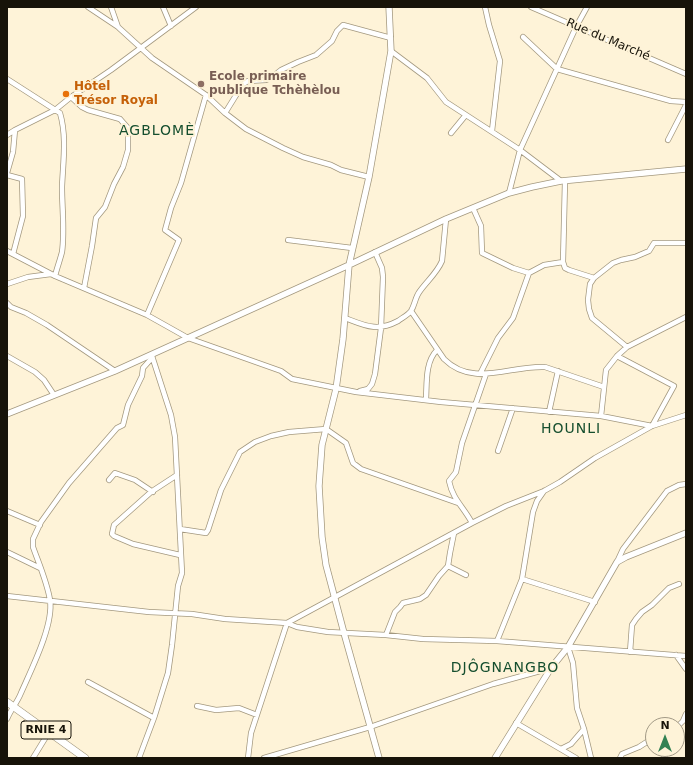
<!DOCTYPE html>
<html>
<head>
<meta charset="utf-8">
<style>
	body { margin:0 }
	#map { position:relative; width:693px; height:765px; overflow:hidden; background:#fef3d8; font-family:"DejaVu Sans",sans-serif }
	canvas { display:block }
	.frame { position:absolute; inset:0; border:8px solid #171309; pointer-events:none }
	.north { position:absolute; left:645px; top:717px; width:40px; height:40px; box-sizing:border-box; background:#fef3d8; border:1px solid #a29985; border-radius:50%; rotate:0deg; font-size:11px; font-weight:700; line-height:16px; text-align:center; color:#171309 }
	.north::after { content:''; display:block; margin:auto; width:14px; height:18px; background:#328253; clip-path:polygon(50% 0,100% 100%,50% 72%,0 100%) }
</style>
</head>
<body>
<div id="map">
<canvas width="693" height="765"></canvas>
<div class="frame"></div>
<div class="north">N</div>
</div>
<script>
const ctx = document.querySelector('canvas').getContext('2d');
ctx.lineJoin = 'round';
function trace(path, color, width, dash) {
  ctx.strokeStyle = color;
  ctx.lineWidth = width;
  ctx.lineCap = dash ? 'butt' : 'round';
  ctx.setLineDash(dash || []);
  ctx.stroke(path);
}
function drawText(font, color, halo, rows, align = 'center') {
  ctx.font = font + ' "DejaVu Sans",sans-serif';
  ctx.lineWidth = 4;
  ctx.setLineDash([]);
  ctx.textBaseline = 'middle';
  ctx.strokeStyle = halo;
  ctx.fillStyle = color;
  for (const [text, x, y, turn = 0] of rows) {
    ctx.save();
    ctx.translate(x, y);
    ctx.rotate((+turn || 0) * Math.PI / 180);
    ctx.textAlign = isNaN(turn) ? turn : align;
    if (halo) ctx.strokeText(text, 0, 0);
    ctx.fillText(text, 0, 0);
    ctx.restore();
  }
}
const minor = new Path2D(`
	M88 7 118 27 152 58 206 95 225 113 246 129 283 148 303 157 331 165 341 170 369 177
	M111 7 118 27
	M163 7 171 26
	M485 7 489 25 500 61 492 131
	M531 7 686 74
	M523 37 557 69 671 101 686 102
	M391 51 427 78 446 102 520 150 561 181
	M7 79 60 113C67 137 63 162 62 187 62 209 65 231 62 252 60 260 57 268 55 276
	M71 97 82 107 88 110 120 119 127 127 128 136V150L123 167 114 184 105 207 96 218 92 246 84 288
	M225 113 243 84 248 81 266 80 271 78 281 70 298 62 316 55 332 41 337 31 343 25 391 38
	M451 133 465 116
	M7 135 15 130 55 110 71 97 111 70 196 7
	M668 140 686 105
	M7 173 13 152 15 130
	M7 175 22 179 23 216 13 254
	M509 193 520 150 576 27 587 7
	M473 208 481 226 482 253 513 268 529 273
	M288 240 352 248
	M7 251 55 276 147 315 188 338 281 371 292 379 356 392 441 402 601 416 652 426
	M563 262 565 181
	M7 284 28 277 51 274
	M7 303 11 307 26 313 47 325 115 371
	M411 311 444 359C473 388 510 365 545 367L604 387
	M147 315 179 240 165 230 171 208 181 183 206 95
	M345 318C366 326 377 332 398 321 402 318 408 315 411 311 415 305 415 297 420 291 427 281 437 273 442 261L446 219
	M627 347 592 318 589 309 588 300 590 284 594 278 613 263 621 260 635 257 649 251 654 243H686
	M7 356 35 372 44 380 54 395
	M617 356 674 386 652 426
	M480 374 498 338 513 318 529 273 544 265 563 262 565 268 569 270 594 278
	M360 391 368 389 372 384 375 374 381 328 383 277 382 268 375 252
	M426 399C427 383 425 362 437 350
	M549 412 558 371
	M601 416 606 370 617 356 627 347 686 317
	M498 451 513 408
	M177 475 151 492 114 525 112 534 114 536 133 544 180 555
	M109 480 115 473 135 480 153 492
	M7 511 40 525
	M472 523C463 506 453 500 449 481L456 472 462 443 486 374
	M180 529 206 533 208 530 221 490 240 452 255 442 271 436 289 432 326 429 346 443 353 463 361 469 458 503
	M7 552 40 568
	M617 562 623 549 667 491 679 485 686 484
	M448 566 466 575
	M522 579 595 602
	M7 596 149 612 192 614 225 619 287 623 297 627 328 632 386 635 423 639 497 641 686 656
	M386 635 395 612 400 607 403 603 420 599 426 595 439 576 448 566 450 553 454 533
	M497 641 522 579 533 512 537 501 544 491
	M568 647 573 663 577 708 584 729 591 758
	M630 652 632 625 636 619 642 612 652 605 669 588 679 584
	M676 655 686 669
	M88 682 154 718
	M197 706 216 710 239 708 257 715
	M7 719C11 709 17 703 21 693 31 670 54 625 50 600 47 582 39 564 33 547V539L41 522 69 483 117 428 123 425 128 405 142 376 143 368 152 358
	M516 723 576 758
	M677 727 683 721 686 714
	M561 749 571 744 584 729
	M33 758 49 732
	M139 758 154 718 168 673 172 645 178 586 182 573 175 437 171 415 152 356
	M248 758 251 733 287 623 472 523 506 506 544 491 560 482 595 458 652 426 686 415
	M264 758 370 727 493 684 551 668
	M620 758 622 754 639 747 653 738
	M664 758 667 749`);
const tertiary = new Path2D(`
	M7 414 115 371 349 265 446 219 509 193 532 187 561 181 686 169
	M379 758 344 633 326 565 322 537 319 486 322 445 336 389 343 339 349 265 369 177 391 51 389 7
	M495 758 551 668 568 647 617 562 626 557 686 533`);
const primary = new Path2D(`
	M7 702 85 758`);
const markers = [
	[201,84,4,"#8d6e63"],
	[66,94,4,"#e8710a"]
];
const shields = [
	[46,730,50]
];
const shieldNames = [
	["RNIE 4",46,730]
];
const streetNames = [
	["Rue du Marché",608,40,23]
];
const educationNames = [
	["Ecole primaire",209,77],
	["publique Tchèhèlou",209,91]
];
const foodNames = [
	["Hôtel",74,87],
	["Trésor Royal",74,101]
];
const quarterNames = [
	["AGBLOMÈ",157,131],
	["HOUNLI",571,429],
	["DJÔGNANGBO",505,668]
];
trace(minor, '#a3987f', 6);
trace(tertiary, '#a3987f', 7);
trace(primary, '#a3987f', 8);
trace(minor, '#fff', 4.5);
trace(tertiary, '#fff', 5.5);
trace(primary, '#fff', 7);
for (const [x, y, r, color] of markers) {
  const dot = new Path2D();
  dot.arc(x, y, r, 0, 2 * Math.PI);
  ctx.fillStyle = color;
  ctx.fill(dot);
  trace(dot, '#fef3d8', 1.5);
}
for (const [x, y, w] of shields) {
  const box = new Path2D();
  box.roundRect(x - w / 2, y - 9, w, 18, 3);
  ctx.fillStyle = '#fef3d8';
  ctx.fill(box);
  trace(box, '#171309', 1);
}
drawText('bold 11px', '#171309', null, shieldNames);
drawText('12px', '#171309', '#fef3d8', streetNames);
drawText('bold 12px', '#785e54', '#fef3d8', educationNames, 'left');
drawText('bold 12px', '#c56008', '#fef3d8', foodNames, 'left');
ctx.letterSpacing = '1px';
drawText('14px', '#154e2e', '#fef3d8', quarterNames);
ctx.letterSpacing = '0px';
</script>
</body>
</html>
